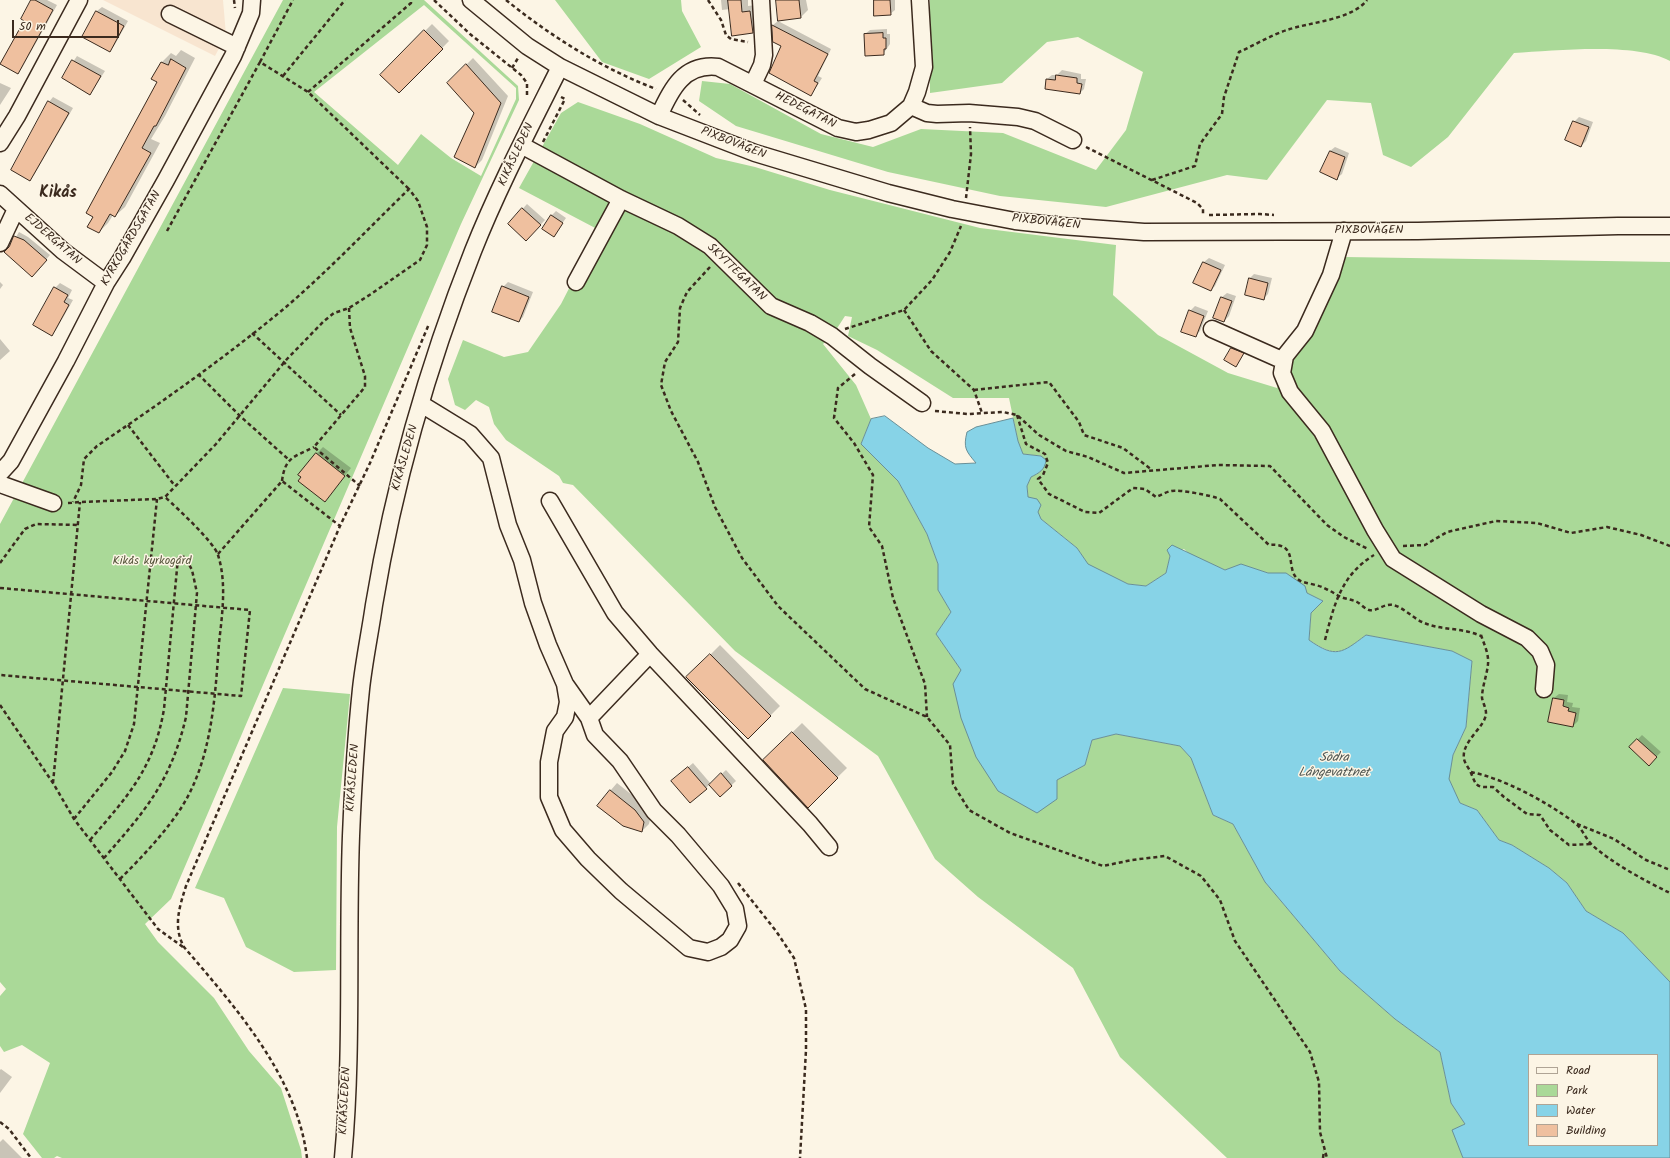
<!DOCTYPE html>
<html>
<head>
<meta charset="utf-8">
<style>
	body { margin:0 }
	#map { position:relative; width:1670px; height:1158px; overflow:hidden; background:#fcf5e5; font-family:Kalam,sans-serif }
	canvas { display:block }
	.legend { position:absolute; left:1528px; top:1054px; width:130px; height:92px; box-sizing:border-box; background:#fcf5e5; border:1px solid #afa495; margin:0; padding:5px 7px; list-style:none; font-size:12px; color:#3b2a1e }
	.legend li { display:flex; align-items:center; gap:8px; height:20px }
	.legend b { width:20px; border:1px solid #afa495 }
	.scale { position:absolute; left:12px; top:20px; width:107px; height:18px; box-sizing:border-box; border:2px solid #3b2a1e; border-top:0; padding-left:5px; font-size:12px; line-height:14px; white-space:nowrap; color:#3b2a1e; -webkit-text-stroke:3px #fcf5e5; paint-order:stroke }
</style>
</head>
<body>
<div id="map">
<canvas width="1670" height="1158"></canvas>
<ul class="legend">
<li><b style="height:5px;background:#fcf5e5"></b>Road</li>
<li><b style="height:11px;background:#aad998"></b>Park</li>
<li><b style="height:11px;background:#87d3e7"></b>Water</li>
<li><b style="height:11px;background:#efc09f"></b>Building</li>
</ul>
<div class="scale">50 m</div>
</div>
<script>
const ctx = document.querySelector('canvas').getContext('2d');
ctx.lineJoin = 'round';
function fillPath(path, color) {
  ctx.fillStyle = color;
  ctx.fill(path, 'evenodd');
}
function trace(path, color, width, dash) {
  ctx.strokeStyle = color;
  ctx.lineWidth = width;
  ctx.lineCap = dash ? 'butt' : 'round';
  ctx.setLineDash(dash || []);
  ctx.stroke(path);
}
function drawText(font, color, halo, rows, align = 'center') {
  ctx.font = font + ' Kalam,sans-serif';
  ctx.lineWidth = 3;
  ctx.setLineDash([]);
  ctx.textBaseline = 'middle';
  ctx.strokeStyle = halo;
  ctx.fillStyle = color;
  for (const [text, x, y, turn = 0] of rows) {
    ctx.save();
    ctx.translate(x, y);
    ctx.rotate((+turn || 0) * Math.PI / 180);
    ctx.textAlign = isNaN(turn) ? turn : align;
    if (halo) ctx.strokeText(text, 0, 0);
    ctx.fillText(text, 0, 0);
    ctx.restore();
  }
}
const built = new Path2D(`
	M103 0H223L226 35 215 56Z`);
const green = new Path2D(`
	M283 0H424L518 86 519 100 461 224 171 899 145 924 158 942 214 998 249 1051 281 1088 301 1150 302 1158H62L57 1156 54 1158H42L23 1134 50 1063 22 1045 4 1052 0 1046V996L6 989 0 982V524ZM424 5 516 88V99L481 176 451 158 421 134 398 165 314 92Z
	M555 0H681L682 11 701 47 649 79 602 62Z
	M930 0H1670V61C1634 42 1556 51 1514 53L1448 137 1411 167 1383 155 1371 103 1327 100 1267 180 1227 175 1106 207 1000 196 888 172 736 126 699 101 702 81 730 84 821 134 873 147 921 129 1003 133 1096 170 1126 130 1143 72 1078 37 1047 42 1002 83 930 93Z
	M578 102 640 124 716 158 755 167 830 190 980 228 1116 245 1113 295 1158 335 1228 373 1277 388 1345 257 1670 262V982L1623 933 1586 911 1567 883 1549 868 1512 845 1499 840 1477 810 1460 803 1448 779 1453 755 1466 727 1472 661 1452 651 1366 635C1341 654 1337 658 1309 640L1311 613 1323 601 1307 593 1286 573H1268L1241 565 1225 570 1189 554 1184 549 1170 556 1166 573 1146 586 1128 584 1088 565 1077 548 1041 519 1028 497 1027 486 1031 477 1040 472 1041 456 1023 454 1018 441 1009 398H953L877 350 848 336 852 317 845 316 834 333 823 344 856 385 871 419 861 444 898 481 927 534 938 564V590L951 612 936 634 961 670 1057 780 1085 765 1092 740 1116 734 1180 746 1191 758 1213 815 1233 824 1265 882 1340 971 1395 1019 1440 1052 1451 1103 1465 1124 1462 1156 1463 1158H1227L1120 1057 1073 968 978 897 935 859 878 756 735 651 573 485 563 483 559 476 506 440 494 424 489 407 476 400 465 410 455 405 448 379 463 340 504 357 528 352 561 304 599 230 519 188 561 113Z
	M283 688 350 694 337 827 336 970 294 972 246 947 224 898 195 888Z`);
const water = new Path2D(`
	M885 416 928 448 955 464 976 463C966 451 963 448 967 432L976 427 1013 418 1018 441 1023 454 1041 456 1046 460C1045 470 1039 473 1031 477L1027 486 1028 497 1037 499 1041 505 1038 512 1041 519 1077 548 1088 564 1128 584 1146 586 1166 573 1170 556 1167 550 1172 545 1225 570 1241 564 1268 573H1286L1305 586 1307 593 1323 601 1311 613 1309 640C1336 659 1342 653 1366 635L1452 651 1472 661 1466 727 1453 755 1449 779 1460 803 1477 810 1499 840 1512 845 1549 868 1567 883 1586 911 1623 933 1670 982V1158H1463L1452 1130 1465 1124 1451 1103 1440 1052 1395 1019 1340 971 1265 882 1233 824 1213 815 1191 758 1180 746 1116 734 1092 740 1085 765 1057 780V799L1037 813 998 791 976 757 961 718 953 684 961 670 936 634 951 612 938 590V564L927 534 898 481 861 444 871 419ZM1529 1055H1657V1145H1529Z`);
const shadow = new Path2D(`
	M32 0H47L57 5 22 68 18 72 25 20Z
	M721 0H748V6L756 5 759 26 752 32 730 9 722 10Z
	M777 0H806L808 10 800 18Z
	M895 0V10L890 14 874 15V0Z
	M102 7 128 21 114 46 110 50 84 36 97 11Z
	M778 21 831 49 818 76 822 78 811 95 782 46 774 42 773 25Z
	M432 24 449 41 399 92 382 74Z
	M887 29V34H890V44L883 54 865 34 870 30Z
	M181 50 195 58 165 116 151 139 160 143 125 207 115 216 113 215 108 223 99 232 159 82 153 79 162 62 171 53 176 56Z
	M77 56 105 71 90 94 63 77Z
	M473 58 508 96 482 160 475 167V113L448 83Z
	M1062 70 1081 74V79H1086L1084 89 1080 93 1047 79 1052 75H1057Z
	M0 83 11 88 0 105Z
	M53 97 73 108 34 175 30 180 49 102Z
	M1579 117 1593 122 1586 141 1581 146 1574 122Z
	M1335 147 1349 153 1342 174 1337 178 1330 151Z
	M527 204 545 220 531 235 509 224Z
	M556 211 566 218 554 235 551 216Z
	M19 232 28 237 50 255 36 271 10 247Z
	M1209 258 1225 265 1215 286 1211 290 1195 283 1204 262Z
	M1254 274 1272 278 1268 294 1263 299 1250 278Z
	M0 282 3 285 0 289Z
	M508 282 533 292 523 317 519 321 503 287Z
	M60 283 72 290 68 298 73 300 56 330 52 335 34 325 55 288Z
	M1227 293 1236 296 1229 316 1224 321 1215 317 1222 297Z
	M1195 306 1208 311 1200 331 1195 336 1190 311Z
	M0 339 10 351 0 360Z
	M1236 344 1247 349 1236 365 1232 348Z
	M323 447 351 468 325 500 316 454Z
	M720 645 780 706 748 738 688 677Z
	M1559 694 1568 695 1567 702 1573 703 1572 707 1580 708 1578 721 1573 726 1550 721 1554 698Z
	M802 723 847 768 808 806 764 760Z
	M1642 735 1661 752 1649 764 1630 747Z
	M693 763 711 784 726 770 736 781 720 796 710 784 706 788 677 777Z
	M617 783 642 803 651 815 649 824 642 831 598 805Z
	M1 1069 12 1077 0 1093V1070Z
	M3 1139 22 1158H0V1142Z`);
const building = new Path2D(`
	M31 0H35L53 10 18 74 0 64 24 21 21 19Z
	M728 0H741L742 12 750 11 753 33 732 36Z
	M776 0H799L801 18 778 21Z
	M874 0H890L891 15 874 16Z
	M96 11 124 26 110 52 82 37Z
	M772 25 828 54 814 81 818 83 811 96 769 73 781 46 773 42Z
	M424 30 443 49 399 93 380 75Z
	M883 33V38H886V49H884V55L865 56 864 34Z
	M171 59 186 68 156 126H154L142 148 151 153 115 217 110 214 99 233 87 227 93 217 86 213 157 82 151 79 161 62 168 65Z
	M72 60 101 76 90 95 62 78Z
	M466 64 501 103 475 168 454 157 474 113 447 83Z
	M1056 75 1077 78V83L1082 84 1080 94 1045 89 1046 79 1055 80Z
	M48 101 69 113 30 181 11 170Z
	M1573 121 1589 127 1581 147 1565 140Z
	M1330 151 1345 157 1337 180 1320 172Z
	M522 208 541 225 526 241 508 224Z
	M551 215 563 223 554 237 542 229Z
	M14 236 24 240 47 260 32 277 4 252 9 247Z
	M1203 262 1221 270 1211 291 1193 283Z
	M1249 278 1268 283 1264 300 1245 295Z
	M502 286 529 297 519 322 492 312Z
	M54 287 68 295 64 302 69 305 52 336 33 325Z
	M1221 297 1232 301 1224 322 1213 318Z
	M1189 310 1204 316 1196 337 1181 332Z
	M1231 348 1244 353 1236 367 1224 360Z
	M316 453 345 476 325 502 298 481 301 477 298 475Z
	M710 654 771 716 748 739 686 677Z
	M1553 698 1564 700 1563 706 1569 708 1568 711 1576 713 1573 727 1548 722Z
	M792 732 838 778 808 808 763 760Z
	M1637 739 1657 757 1649 766 1629 747Z
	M688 767 707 789 690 803 671 781Z
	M721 773 732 786 720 797 709 785Z
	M610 790 635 810 644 822 642 832 623 826 597 806Z`);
const path = new Path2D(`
	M234 0 235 8
	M434 0 470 34 521 75 527 83V97
	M506 0C552 37 601 68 656 89
	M708 0 721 20 726 35 731 39 748 42
	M260 62 293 0
	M512 68 518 58
	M283 76 345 0
	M308 92 411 3V0
	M683 100 700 115
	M543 142 565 99 561 97
	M1086 147 1197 203 1203 209V215
	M1152 180 1195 166 1200 144 1222 114 1224 97 1239 52C1255 45 1271 35 1287 30 1310 22 1352 20 1367 0
	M966 198 971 154 970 127
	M1209 215 1260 214 1274 215
	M167 231 260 62 308 92 409 189
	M710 267 687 292 680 308 678 342 665 362 661 385 671 411 698 462 715 507 742 558 778 606 865 689 927 717 950 745 953 784 969 810 1010 833 1103 866 1132 860 1165 856 1201 876 1220 900 1235 941 1310 1052 1319 1082 1320 1132 1327 1158
	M349 308 350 328 365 376V387L314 447 360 486
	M904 310 931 351 974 390 982 413
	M845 329 904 310 932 280 950 252 961 226
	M252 333 341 415
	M198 374 240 416 288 459
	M855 374 838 388 834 418 854 443 873 475 869 527 882 546 893 598 925 684 927 717
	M974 390 1049 382 1079 422 1084 435 1123 448 1152 470
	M935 411 968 414 1003 412 1017 415 1039 435 1066 451 1088 457 1124 473 1218 465 1270 466 1327 525 1344 537 1368 549
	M1017 415 1026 444 1045 454 1048 463 1043 475 1038 479 1049 494 1085 512 1099 513 1133 488 1145 489 1156 497C1161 495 1166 492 1171 491 1179 489 1213 496 1220 499L1269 545C1303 542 1281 574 1303 582 1310 584 1319 585 1326 589 1331 591 1335 594 1339 596 1344 599 1351 599 1357 602 1361 604 1365 609 1369 610 1377 612 1384 603 1393 605 1403 607 1413 618 1422 622 1442 631 1461 627 1481 636
	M128 425 175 486
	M282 481C285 457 294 457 314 447
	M68 503 80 502 157 499 165 497 216 444 287 359 324 321 334 313 349 308 371 294 420 260 427 245V227L418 201 409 189C368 229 329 270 286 307 226 357 162 402 97 446L84 459 81 485 73 502
	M1403 546 1425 545 1447 532 1496 521 1537 523 1571 533 1607 527 1641 535 1670 546
	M218 554 282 481 340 526
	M0 563 25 529 36 524 79 525
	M0 588 250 610 241 696 0 675
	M1481 635C1484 644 1489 654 1488 664 1487 675 1482 687 1482 698 1483 703 1486 708 1486 713 1486 727 1461 741 1464 759 1465 764 1469 768 1471 773 1477 788 1477 787 1493 787L1504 797 1527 814 1540 815 1550 830 1569 845 1592 844
	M1325 640C1334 605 1341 575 1374 555
	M0 705 53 783 74 819 158 929 183 947
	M1471 772C1505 779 1547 802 1575 823 1582 828 1585 838 1592 845 1612 863 1645 881 1670 893
	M53 783 80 502
	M74 819 112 772 125 751 134 724 157 499
	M1577 824 1614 839 1646 860 1670 870
	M90 840C128 796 154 768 164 709L178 558 180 556 185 557 192 570 197 593 186 717C171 781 146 810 104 858
	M120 879C142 857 166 832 183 805 212 757 215 698 219 643 222 616 227 583 218 555 214 542 177 508 165 497
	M738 883 776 931 794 958 806 1009V1050L800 1158
	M0 1122 9 1129 31 1158
	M307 1158C297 1076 236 1008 184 947 173 927 179 908 186 886L340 526 370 463 429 324
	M1323 1158 1324 1151`);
const minor = new Path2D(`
	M471 0 527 46 560 67 659 116 755 153 888 193 952 209 1015 221 1061 226 1144 232 1418 231 1618 226H1670
	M170 14 237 47
	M753 84 762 65 764 55 761 0
	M911 106 927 113 937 114 969 113 1018 117 1035 121 1073 140
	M659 116C671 89 684 63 718 67L838 128 856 132 869 130 891 123 911 106 917 92 924 67 920 0
	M0 143 17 116 79 0
	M521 145 621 199 678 226 710 246 771 306 810 323 832 336 870 366 922 403
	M0 194 63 251 106 283
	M1344 231 1331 275 1305 331 1285 356 1282 373 1290 392 1322 431 1375 530 1393 559 1481 614 1527 638 1540 651 1546 665 1544 689
	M0 243 16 209
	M576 282 621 199
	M1212 329 1284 361
	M421 404 470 434 491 458 508 525 522 560 533 603 548 645 565 684 589 718 595 735 620 761 654 811 678 835 721 886 735 909 738 926 730 940 721 947 708 952 689 948 621 891 588 859 563 830 549 797V762L555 731 565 717 568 702 565 684
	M0 473 11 461 66 361 106 283 122 258 166 180 233 56 251 13 252 0
	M0 484 53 503
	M550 501 615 613 650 654 810 824 829 847
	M589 718 650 654
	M343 1158C353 1051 347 943 351 836 353 787 356 737 361 689 364 661 370 633 374 605 394 484 428 365 473 251 498 188 530 127 560 67`);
const streetNames = [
	["HEDEGATAN",805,111,27],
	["PIXBOVÄGEN",733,144,21],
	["KIKÅSLEDEN",517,155,-65],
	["PIXBOVÄGEN",1046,223,6],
	["PIXBOVÄGEN",1369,231],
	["KYRKOGÅRDSGATAN",132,239,-60],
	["EJDERGATAN",52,240,41],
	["SKYTTEGATAN",736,273,44],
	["KIKÅSLEDEN",406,458,-74],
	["KIKÅSLEDEN",354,778,-86],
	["KIKÅSLEDEN",346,1101,-87]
];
const parkNames = [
	["Kikås kyrkogård",152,562]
];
const waterNames = [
	["Södra",1334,759],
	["Långevattnet",1334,774]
];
const districtNames = [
	["Kikås",58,194]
];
fillPath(built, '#f8e5d0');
fillPath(green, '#aad998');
fillPath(water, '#87d3e7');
trace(water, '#698f97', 1);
fillPath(shadow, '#0003');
fillPath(building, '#efc09f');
trace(building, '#3b2a1e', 1);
trace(minor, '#3b2a1e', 19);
trace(path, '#3b2a1e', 2.5, [4, 3]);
trace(minor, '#fcf5e5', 16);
drawText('12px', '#3b2a1e', '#fcf5e5', streetNames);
drawText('12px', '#57563c', '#fcf5e5', parkNames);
drawText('italic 13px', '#4e5450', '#fcf5e5', waterNames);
drawText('bold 16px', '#3b2a1e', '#fcf5e5', districtNames);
</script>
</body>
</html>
